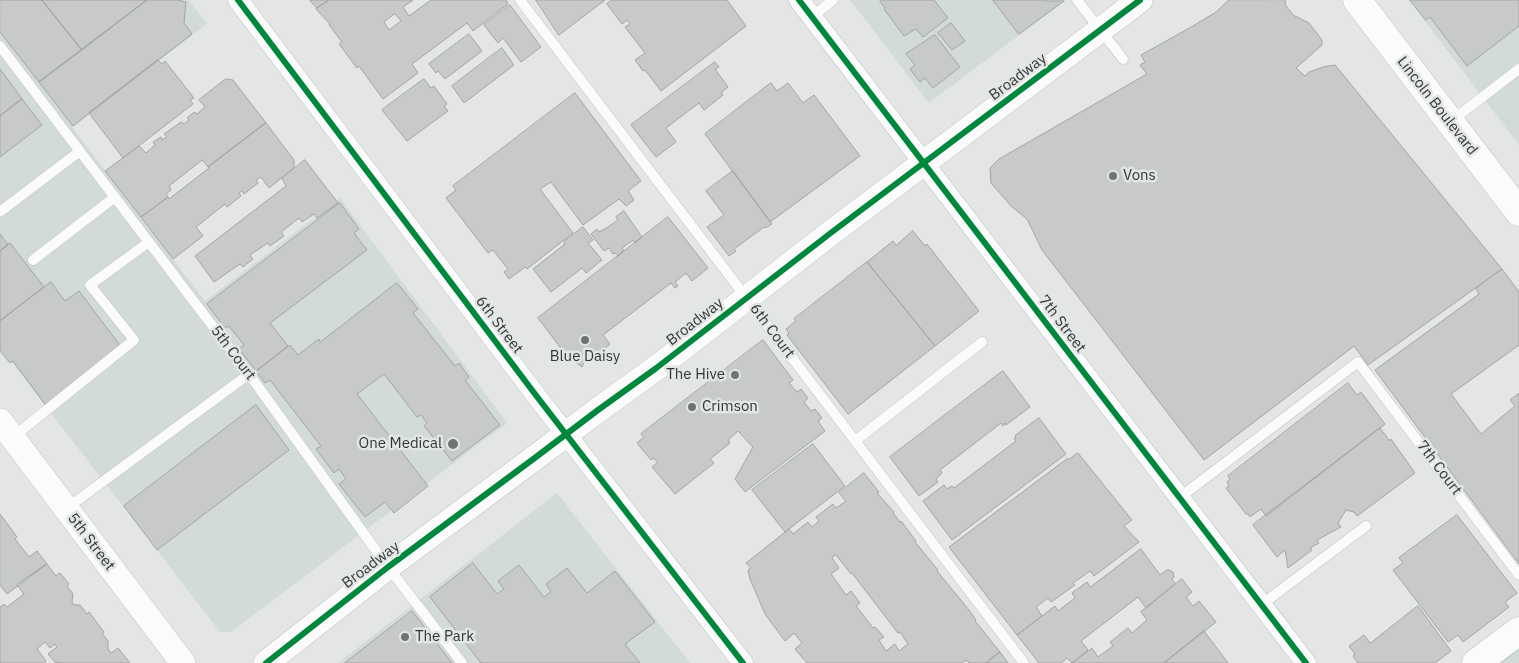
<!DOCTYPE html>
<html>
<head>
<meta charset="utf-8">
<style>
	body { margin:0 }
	canvas { display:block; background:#e3e6e5 }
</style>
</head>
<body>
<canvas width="1519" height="663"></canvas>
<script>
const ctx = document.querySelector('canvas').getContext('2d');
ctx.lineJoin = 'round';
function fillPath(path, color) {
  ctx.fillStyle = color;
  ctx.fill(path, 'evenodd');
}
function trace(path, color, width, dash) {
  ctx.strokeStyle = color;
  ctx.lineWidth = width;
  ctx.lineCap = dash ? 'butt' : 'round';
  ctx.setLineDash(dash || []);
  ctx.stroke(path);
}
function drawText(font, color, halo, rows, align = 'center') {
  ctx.font = font + ' "IBM Plex Sans",sans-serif';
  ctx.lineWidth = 5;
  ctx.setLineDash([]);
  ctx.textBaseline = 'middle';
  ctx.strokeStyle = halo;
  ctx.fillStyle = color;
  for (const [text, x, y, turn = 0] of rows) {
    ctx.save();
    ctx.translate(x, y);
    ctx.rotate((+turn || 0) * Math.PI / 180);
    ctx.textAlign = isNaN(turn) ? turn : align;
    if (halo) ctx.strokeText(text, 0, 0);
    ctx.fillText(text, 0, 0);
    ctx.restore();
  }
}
const built = new Path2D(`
	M0 0H189L207 24 72 127 205 301 340 198 507 423 231 632H220L0 347Z
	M850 0H1066L929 103Z
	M1409 0H1519V145Z
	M557 493 690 663H338Z
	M1519 641V663H1490Z`);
const building = new Path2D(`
	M0 0H42L82 50 39 82 0 32Z
	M42 0H147L82 50Z
	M147 0H178L186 2 184 23 192 34 73 126 39 82Z
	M310 0H329L317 8Z
	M329 0H413L403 7 409 16 431 0H506L508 4 473 31 467 23 412 64 418 73 383 99 359 66 357 68 339 44 342 42 329 25 330 24 316 9ZM395 14 401 21 389 30 384 22Z
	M536 0H605L559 35Z
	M611 0H727L746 26 661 91 645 70 643 71 635 60 645 53 625 27 630 24 627 20 622 24 607 4Z
	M881 0H934L948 18 923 37 916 29 904 36 884 9 885 8 880 1Z
	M993 0H1045L1046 1H1064L1019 34Z
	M1285 0 1286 6 1293 15 1309 23 1322 40V45L1296 68 1305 76 1309 72 1323 67 1335 65 1502 269 1368 365 1354 346 1204 460 1042 250 1027 219 1011 206 991 183 990 168 999 159 1147 74 1140 65 1145 62 1141 55 1193 26 1216 12 1229 0Z
	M1410 0H1519V26L1467 66 1430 17 1426 20Z
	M510 5 541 47 521 62 503 38 498 43 484 25Z
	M951 23 965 41 952 50 938 33Z
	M469 34 482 51 445 79 438 71 436 73 429 64Z
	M935 35 960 67 933 88 925 78 920 82 910 69 915 65 906 54Z
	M502 48 514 65 464 103 452 86Z
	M158 60 162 64 165 61 194 98 190 100 193 104 123 158 89 113Z
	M715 62 719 67 715 69 728 87 721 93 723 95 704 110 699 103 666 128 676 142 656 157 631 125Z
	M0 69 22 99 0 116Z
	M226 79 233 80 266 123 208 167 202 160 169 186 171 190 166 194 168 197 141 217 105 171 139 146 146 153 155 145 153 142 161 137 162 140 167 137 164 134 181 122 184 124 189 120 187 118 194 112 197 114 205 107 199 100Z
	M424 79 431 88 434 86 447 104 444 106 448 111 407 141 382 110Z
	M771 83 777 91 788 83 803 103 814 95 860 156 770 222 705 134Z
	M575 93 641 181 628 191 634 200 626 206 619 199 583 225 551 182 540 189 573 233 527 269 525 267 509 279 504 272 508 269 493 250 488 253 446 198 456 190 453 186Z
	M22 99 42 125 0 157V116Z
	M266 123 294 160V168L269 188 261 177 256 180 258 183 244 194 242 191 239 193 241 196 227 207 225 204 196 227 203 236 173 259 141 217 168 197 169 199 209 168 208 167Z
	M305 160 338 203 317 218 314 214 302 222 299 218 281 232 284 236 270 246 268 243 250 255 253 259 243 267 240 264 214 282 195 256 286 186 282 178Z
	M733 171 772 224 765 228 764 227 734 249 736 251 729 256 707 227 724 215 706 191Z
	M340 203 359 229 354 233 367 250 270 323 288 346 256 371 239 349 244 345 229 326 225 328 207 304Z
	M624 211 642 237 635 243 633 240 622 248 624 251 618 256 615 253 613 254 609 248 604 251 591 234 597 229 599 232 608 227 618 220 616 217Z
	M668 217 708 268 692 281 686 273 675 282 678 286 675 288 671 283 603 335 610 344 597 355 594 351 587 356 582 367 566 355 538 318Z
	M583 227 593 240 588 243 602 260 586 273 582 268 551 292 533 269 565 244 564 242Z
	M913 231 925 246 927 244 979 311 935 346 867 262 893 241 896 245Z
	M0 234 8 245 0 251Z
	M10 243 44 287 0 321V251Z
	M867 262 935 346 848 414 787 335 789 333 786 329 796 321 794 319Z
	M1502 269 1519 292V345L1451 394 1481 434 1515 406 1510 400 1519 393V564L1375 370 1479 294 1476 289Z
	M51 282 65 301 79 291 119 344 109 360 47 407 13 361 10 363 0 351V321Z
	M397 283 418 309 413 313 455 366 459 363 469 377 465 380 500 425 452 461 424 426 427 423 421 415 417 417 384 374 357 394 428 486 394 513 385 502 365 517 339 484 346 479 339 469 334 473 316 449 321 446 270 380 265 383 256 371 290 345 298 355 319 339 320 342Z
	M763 340 793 380 789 383 797 392 801 389 808 398 804 402 811 411 815 409 822 418 818 421 825 431 745 492 735 479 753 447 738 431 728 440 730 443 710 459 714 463 675 494 652 467 658 462 653 458 651 460 637 443 644 437 641 434Z
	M1003 371 1030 407 1006 425 1005 423 1003 426 1001 423 940 470 942 473 936 479 938 482 919 496 890 457Z
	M1348 383 1357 395 1361 392 1385 424 1266 516 1261 509 1250 517 1248 514H1246L1226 488 1229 486 1227 482 1230 479 1228 476Z
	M256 405 289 450 157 550 124 506Z
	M1039 418 1066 454 952 540 923 501 944 485 947 489 952 486 954 488 1016 441 1014 439 1016 438 1015 436Z
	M1380 428 1390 441 1391 439 1415 473 1357 516 1354 512 1346 510 1338 523 1341 527 1317 540 1319 543 1310 548 1312 550 1288 568 1285 550 1277 557 1253 525Z
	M813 444 845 486 785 532 752 490Z
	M1078 453 1132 520 1124 526 1139 542 1094 576 1090 571 1073 583 1075 585 1051 602 1048 598 1036 607 1042 616 1017 635 949 547 1068 458 1069 459Z
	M864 473 879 492 877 493 894 512 893 513 900 522 901 521 916 541 915 542 938 570 937 571 946 582 969 610 976 620 975 621 1000 652 986 663H969L966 660 962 663H807L795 649 802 643 794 633 785 641 765 614 750 579 748 570 751 568 746 563 789 529 793 534 808 522 812 527 819 521 816 517 833 504 836 508 846 501 839 493ZM836 555 851 574 852 573 898 633 900 632 908 644 899 651 895 644 886 651 879 640 884 637 875 627 873 628 856 606 860 603 851 591 846 595 831 574 839 568 832 558Z
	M0 514 17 537 15 539 29 557 37 551 47 564 7 594 0 585Z
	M1457 515 1517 593 1505 602 1509 607 1463 642 1458 635 1448 642 1393 570 1403 563 1399 558Z
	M1141 549 1160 575 1167 570H1169L1173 572 1174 577 1172 579 1175 584 1146 608 1138 597 1081 641 1088 650 1072 663 1067 658 1061 663H1039L1017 635 1055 606 1058 611 1075 598 1072 593 1087 582 1090 587Z
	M473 563 497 594 504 589 498 581 519 565 544 597 551 592 546 584 567 568 587 593 615 571 655 622 625 644 640 663H481L430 597Z
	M47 564 56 576 60 573 69 584 67 586 73 594 72 602 74 605H80L87 614 89 612 104 632 102 633 108 641V649L111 653 118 648 130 663H61L59 662 56 663 48 654 57 647 55 644 50 648 45 642 37 649 46 661 43 663H0V607L4 604 7 607 24 594 17 585Z
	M1182 579 1192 592 1186 597 1193 606 1199 601 1216 622 1164 663H1072L1092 648 1098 657 1113 646 1110 642 1128 628 1132 633 1147 620 1141 612Z
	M1418 606 1451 651 1435 663H1358L1353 656 1355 654 1349 646 1364 635 1370 643Z
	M412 611 452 663H345Z
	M1204 631 1228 663H1164Z
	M1000 652 1008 663H986Z`);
const service = new Path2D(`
	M520 0 1024 663
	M1077 0 1123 59
	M812 17 833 0
	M0 46 249 374 388 567 462 663
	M1450 122 1519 69
	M1 211 80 151
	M33 260 115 197
	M13 437 134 340 90 285 149 242
	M855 441 982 342
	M1179 498 1358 362 1519 575
	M67 508 249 374
	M1261 605 1366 526`);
const minor = new Path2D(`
	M238 0 538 398 743 663
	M799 0 1306 663`);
const tertiary = new Path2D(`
	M0 421 183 663
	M266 663 388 567 536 457 598 410 655 369 832 232 1140 0`);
const secondary = new Path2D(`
	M1476 663 1519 631`);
const primary = new Path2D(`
	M1357 0 1519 212`);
const tram = new Path2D(`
	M1501 663 1519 649`);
const cycleway = new Path2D(`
	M238 0 538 398 743 663
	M799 0 1306 663
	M266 663 388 567 536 457 598 410 655 369 832 232 1140 0`);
const markers = [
	[1113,176,5,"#717372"],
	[585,340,5,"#717372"],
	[735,375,5,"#717372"],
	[692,407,5,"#717372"],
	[453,444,6,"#717372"],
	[405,637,5,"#717372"]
];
const streetNames = [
	["Broadway",1018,77,-37],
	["Lincoln Boulevard",1437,106,52],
	["Broadway",695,322,-38],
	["7th Street",1062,324,53],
	["6th Street",499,325,53],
	["6th Court",772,331,53],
	["5th Court",233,353,53],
	["7th Court",1439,468,53],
	["5th Street",91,542,53],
	["Broadway",371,565,-37]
];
const poiNames = [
	["Vons",1123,176],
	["Blue Daisy",585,357,"center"],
	["The Hive",725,375,"right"],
	["Crimson",702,407],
	["One Medical",442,444,"right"],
	["The Park",415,637]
];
fillPath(built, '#d2dbd7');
fillPath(building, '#c8caca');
trace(building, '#a3a5a5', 1);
trace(service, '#c0c3c2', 11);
trace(minor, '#c0c3c2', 21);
trace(tertiary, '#c0c3c2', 26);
trace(secondary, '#c0c3c2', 29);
trace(primary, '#c0c3c2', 29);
trace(service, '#fbfbfb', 10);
trace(minor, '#fbfbfb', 20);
trace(tertiary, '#fbfbfb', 25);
trace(secondary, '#fbfbfb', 28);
trace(primary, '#fbfbfb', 28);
trace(tram, '#c3c4c4', 1);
trace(cycleway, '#00873e', 6);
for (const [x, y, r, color] of markers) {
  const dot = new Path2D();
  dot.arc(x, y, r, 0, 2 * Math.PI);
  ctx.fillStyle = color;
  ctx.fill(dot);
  trace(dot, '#e2e7e5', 2);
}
drawText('15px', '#333534', '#e2e7e5', streetNames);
drawText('15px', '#333534', '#e2e7e5', poiNames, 'left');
</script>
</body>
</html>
